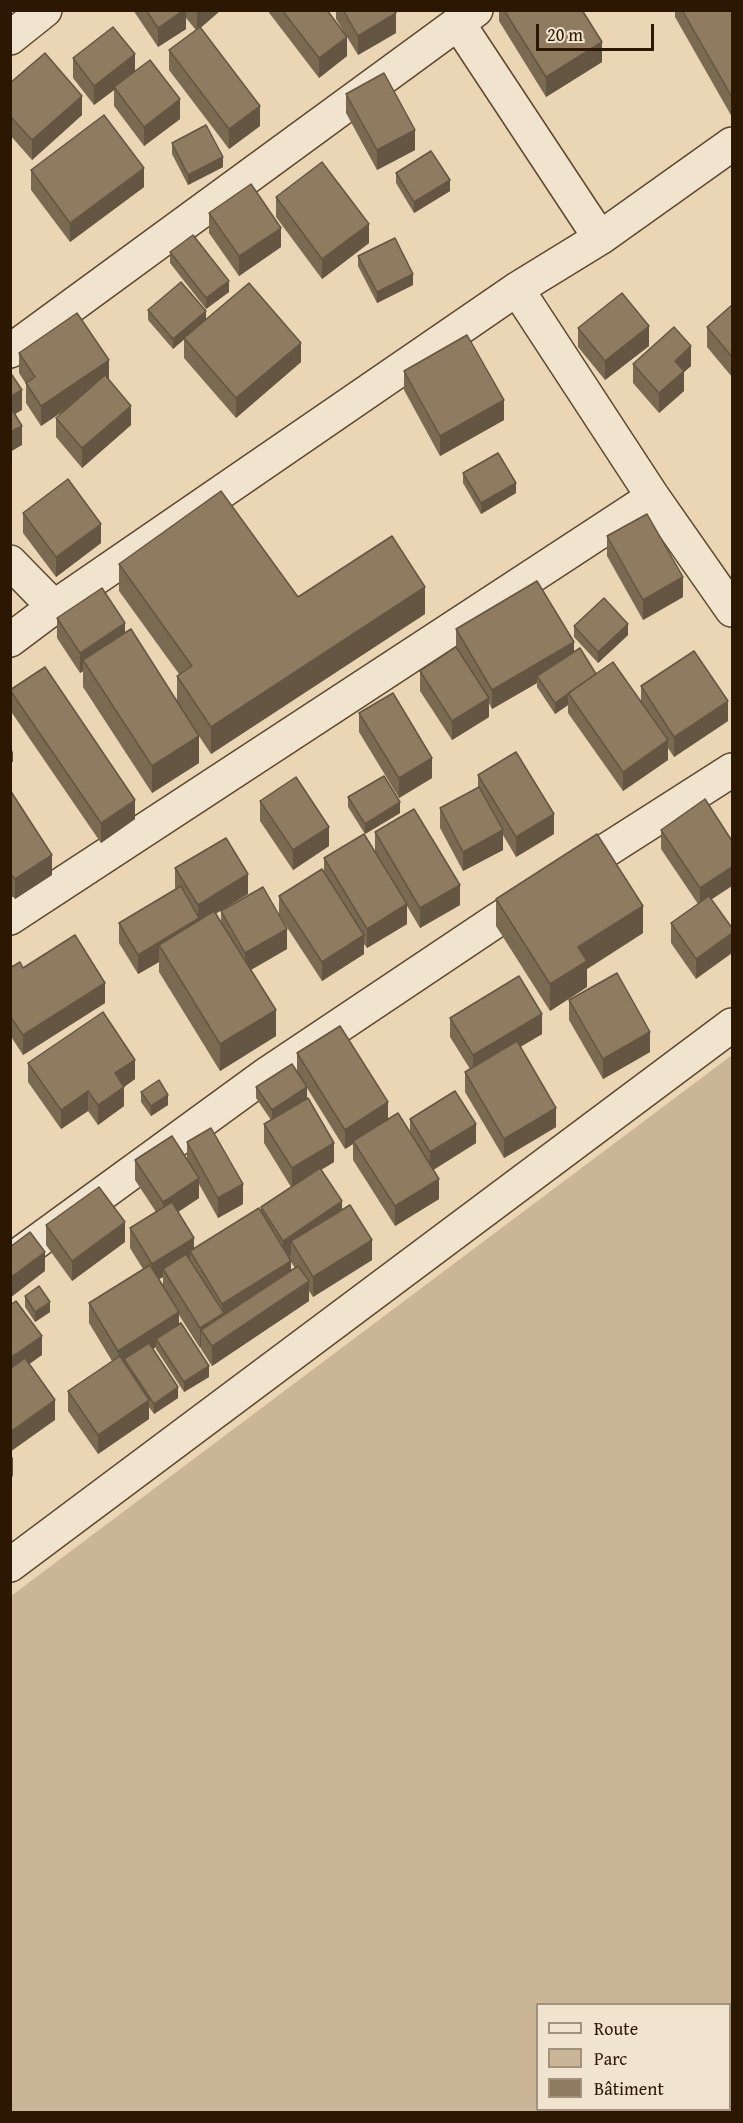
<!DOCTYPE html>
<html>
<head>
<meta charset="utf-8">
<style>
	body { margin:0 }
	#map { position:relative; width:743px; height:2123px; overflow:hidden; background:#ead6b5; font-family:"Gentium Book Plus",serif }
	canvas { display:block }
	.frame { position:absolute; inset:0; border:12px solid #2c1802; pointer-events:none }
	.legend { position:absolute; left:536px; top:2003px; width:195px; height:108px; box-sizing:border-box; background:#f1e4cf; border:2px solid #a2927d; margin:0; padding:8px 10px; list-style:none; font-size:18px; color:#2c1802 }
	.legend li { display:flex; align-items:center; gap:12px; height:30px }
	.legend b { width:30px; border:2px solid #a2927d }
	.scale { position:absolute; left:536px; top:24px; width:118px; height:27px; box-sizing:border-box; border:3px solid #2c1802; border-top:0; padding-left:8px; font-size:18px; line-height:21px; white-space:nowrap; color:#2c1802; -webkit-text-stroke:4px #f1e4cf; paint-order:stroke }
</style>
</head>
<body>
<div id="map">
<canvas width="743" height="2123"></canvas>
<div class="frame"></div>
<ul class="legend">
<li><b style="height:8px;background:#f1e4cf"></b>Route</li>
<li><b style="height:16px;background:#cab697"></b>Parc</li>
<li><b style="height:16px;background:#8f7b5f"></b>Bâtiment</li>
</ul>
<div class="scale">20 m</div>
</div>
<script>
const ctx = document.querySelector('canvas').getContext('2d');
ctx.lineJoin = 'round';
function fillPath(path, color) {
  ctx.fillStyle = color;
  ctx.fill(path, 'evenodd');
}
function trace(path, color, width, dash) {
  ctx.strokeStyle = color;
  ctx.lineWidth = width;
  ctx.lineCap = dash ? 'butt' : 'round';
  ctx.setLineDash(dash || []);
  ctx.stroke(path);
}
const green = new Path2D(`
	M732 1055V2112H11V1596ZM538 2004H730V2110H538Z`);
const minor = new Path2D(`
	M458 23 600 238
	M10 38 45 10
	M517 289 653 497 732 610
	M10 351 476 10
	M10 562 54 607
	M10 640 54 607 517 289 600 238 732 144
	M10 918 653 497
	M10 1261 264 1076 494 922 732 770
	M10 1565 732 1025`);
const wall = new Path2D(`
	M133 10H221L200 28 260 126 229 149 169 70V50L196 30 186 18V29L158 47Z
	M267 10H327L347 56 319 78Z
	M336 10H394L396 33 358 55 336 19Z
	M499 10H582L602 62 546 97 499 21Z
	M675 10H732V117L675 17Z
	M73 58 135 71 180 119 144 146 114 106V90L94 105 73 78Z
	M10 83 82 115 32 160 10 135Z
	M346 94 415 150 377 170 346 113Z
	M172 143 223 167 188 185 172 154Z
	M31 170 144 187 70 242 31 190Z
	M396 173 450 191 414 213 396 183Z
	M276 197 369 243 322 279 276 217Z
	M209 213 281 247 239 276 209 233Z
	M170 252 229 292 206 309 170 263Z
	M358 256 413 285 377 303 358 266Z
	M732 305V377L707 347V327Z
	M148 310 206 320 301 362 236 418 184 358V339L173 349 148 320Z
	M578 328 649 346 605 380 578 347Z
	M19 353 109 380 131 425 82 468 56 437V418L65 410 41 426 26 403V384L19 373Z
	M633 364 691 366 684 372V391L659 413 633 383Z
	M404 371 504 420 440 456 404 390Z
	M463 473 516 493 481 514 463 483Z
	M23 513 101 543 56 577 23 533Z
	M607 536 683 597 643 620 607 556Z
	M119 564 298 597 425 614 211 754 199 736V763L152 793 83 687V671L80 673 57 638V618L125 633 177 701V676L179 674 119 591Z
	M574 626 628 635 598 663 574 637Z
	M456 629 574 652 596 674 641 702V686L728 721 674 757 668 748V760L623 791 568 713V705L555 714 537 687V683L492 709 489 703V717L452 740 420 691V671L456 648Z
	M10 690 135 819 101 843 10 710Z
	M359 713 432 778 399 798 359 732Z
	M478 775 554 834 516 857 503 835V850L463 871 440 828V808L478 788Z
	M10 790 52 875 15 899 10 893Z
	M348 797 400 813 365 834 348 807Z
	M260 801 329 846 293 870 260 821Z
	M661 830 712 900 696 979 671 943V923L698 904 661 849Z
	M375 832 460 905 420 928 407 906V924L367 948 364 944V954L322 981 279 915V896L324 873V858L375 851Z
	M175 868 248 894 216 913 221 922V911L287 949 251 970 276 1036 220 1071 159 972V962L138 974 119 943V923L176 889 175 887Z
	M496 899 643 933 587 969V987L550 1011 496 926Z
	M10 968H23L105 1003 23 1055 10 1035Z
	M569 1000 650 1052 603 1079 569 1020Z
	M450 1018 542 1034 520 1047 556 1127 504 1158 465 1092V1072L470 1069 450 1037Z
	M297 1053 388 1119 410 1132V1119L476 1143 433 1170 439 1199 395 1226 353 1160V1144L345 1149 307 1088V1098L287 1110 334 1162 321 1170 342 1210 372 1260 313 1297 309 1291V1301L212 1366 201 1349V1347L200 1348 179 1315V1324L209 1377 184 1392 156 1349V1347L153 1349 178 1398 154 1414 149 1407V1419L98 1454 68 1411V1391L112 1361 89 1323V1303L143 1269 130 1248V1228L156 1212 135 1180V1160L187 1159V1142L243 1204 218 1218 199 1184V1198L178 1212 194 1249 261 1212V1207L291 1187 264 1143V1124L271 1120 256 1098V1087L297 1072ZM291 1262 295 1268 291 1270ZM163 1277V1286L159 1279Z
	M28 1063 135 1079 124 1087V1106L98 1125 88 1111 61 1129 28 1082Z
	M141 1092 168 1105 151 1116 141 1102Z
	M46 1225 125 1242 72 1281 46 1245Z
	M25 1296 50 1312 35 1322 25 1307Z`);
const shadedWall = new Path2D(`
	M184 10H186V29L158 47V28Z
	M198 10H221L197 31V11Z
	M396 13V33L358 55V36Z
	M347 37V56L319 78V58Z
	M602 42V62L546 97V77Z
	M135 54V74L114 87V90L94 105V86Z
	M82 96V115L32 160V140Z
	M180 99V119L144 146V127Z
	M260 106V126L229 149V129Z
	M415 130V150L377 170V150Z
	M223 157V167L188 185V175Z
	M144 168V187L70 242V223Z
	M450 180V191L414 213V202Z
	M369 224V243L322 279V259Z
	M281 228V247L239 276V256Z
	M413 274V285L377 303V292Z
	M229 281V292L206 309V298Z
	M206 311V321L173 349V339Z
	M649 326V346L605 380V361Z
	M301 343V362L236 418V398Z
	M691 346V366L684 372V391L659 413V393L675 361Z
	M109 360V380L41 426V406Z
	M22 390V410L10 417V397Z
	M504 400V420L440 456V436Z
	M131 406V425L82 468V448Z
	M22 426V445L10 452V432Z
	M516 483V493L481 514V503Z
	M101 524V543L56 577V557Z
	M683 577V597L643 620V600Z
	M425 587V614L211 754V727Z
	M125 623V643L83 660V671L80 673V653Z
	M628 624V635L598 663V652Z
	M574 642V661L537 676V683L492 709V690Z
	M568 694V705L555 714V703Z
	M489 698V717L452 740V721Z
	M728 701V721L674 757V737Z
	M199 736V763L152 793V766Z
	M668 740V760L623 791V772Z
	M13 751V762L10 763V753Z
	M432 758V778L399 798V778Z
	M135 800V819L101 843V823Z
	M400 802V813L365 834V824Z
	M554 814V834L516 857V837Z
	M329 827V846L293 870V850Z
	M503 830V850L463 871V852Z
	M52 855V875L15 899V879Z
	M732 867V886L700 907V888Z
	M248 874V894L199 924 159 945V962L138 974V955L198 919V905Z
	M460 885V905L420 928V908Z
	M407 904V924L367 948V929Z
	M643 906V933L587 969V987L550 1011V984L578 947Z
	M287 929V949L245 973V953Z
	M732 933V953L696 979V959Z
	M364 935V954L322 981V962Z
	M105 983V1003L23 1055V1035Z
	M276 1010V1036L220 1071V1044Z
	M542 1014V1034L473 1075V1055Z
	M650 1032V1052L603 1079V1059Z
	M135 1060V1079L115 1093V1073Z
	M124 1087V1106L98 1125V1105Z
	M307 1087V1098L272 1120V1110Z
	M88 1091V1111L61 1129V1110Z
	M168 1095V1105L151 1116V1106Z
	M388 1102V1122L353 1141V1144L345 1149V1130Z
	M556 1108V1127L504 1158V1139Z
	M476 1124V1143L430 1172V1152Z
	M334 1143V1162L292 1187V1168Z
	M199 1178V1198L163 1222V1202Z
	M439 1179V1199L395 1226V1206Z
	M243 1184V1204L218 1218V1198Z
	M342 1201V1221L291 1241V1255L283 1260V1241Z
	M125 1222V1242L72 1281V1261Z
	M194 1238V1256L190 1251V1260L163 1269V1277L152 1283V1264Z
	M372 1240V1260L313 1297V1277Z
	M45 1252V1271L10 1298V1278Z
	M291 1261V1281L201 1330V1347L200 1348V1328L222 1314V1304Z
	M309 1281V1301L212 1366V1346Z
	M50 1302V1312L35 1322V1312Z
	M179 1312V1332L156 1339V1347L128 1364 124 1359V1367L118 1370V1351Z
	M42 1336V1355L10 1378V1358Z
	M209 1366V1377L184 1392V1382Z
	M178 1387V1398L154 1414V1404Z
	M55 1400V1420L10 1452V1432Z
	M149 1400V1419L98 1454V1435Z
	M13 1457V1476L10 1478V1459Z`);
const building = new Path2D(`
	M146 10H184L158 28Z
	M282 10H327L347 37 319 58Z
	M343 10H394L396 13 358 36Z
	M504 10H582L602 42 546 77Z
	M682 10H732V97Z
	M113 27 135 54 94 86 73 58Z
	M200 27 260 106 229 129 169 50Z
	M45 53 82 96 32 140 10 116V83Z
	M150 60 180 99 144 127 114 87Z
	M384 73 415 130 377 150 346 94Z
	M104 115 144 168 70 223 31 170Z
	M206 125 223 157 188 175 172 143Z
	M431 151 450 180 414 202 396 173Z
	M322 162 369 224 322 259 276 197Z
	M251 184 281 228 239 256 209 213Z
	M193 235 229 281 206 298 170 252Z
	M395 238 413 274 377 292 358 256Z
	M181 282 206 311 173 339 148 310Z
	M249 283 301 343 236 398 184 338Z
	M622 293 649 326 605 361 578 328Z
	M732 305V357L707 327Z
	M77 313 109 360 41 406 26 383 35 377 19 353Z
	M674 327 691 346 675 361 684 371 659 393 633 364Z
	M467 335 504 400 440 436 404 371Z
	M10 372 22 390 10 397Z
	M105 375 131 406 82 448 56 418Z
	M10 406 22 426 10 432Z
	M498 453 516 483 481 503 463 473Z
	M68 479 101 524 56 557 23 513Z
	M221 491 298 597 392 536 425 587 211 727 177 676 192 666 119 564Z
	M647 514 683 577 643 600 607 536Z
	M537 581 574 642 492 690 456 629Z
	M102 588 125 623 80 653 57 618Z
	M604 598 628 624 598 652 574 626Z
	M131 629 199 736 152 766 83 660Z
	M456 647 489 698 452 721 420 671Z
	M580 648 596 674 555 703 537 676Z
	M694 651 728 701 674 737 641 686Z
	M613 662 668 740 623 772 568 693Z
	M45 667 135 800 101 823 10 690Z
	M393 693 432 758 399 778 359 713Z
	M516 752 554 814 516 837 478 775Z
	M384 776 400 802 365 824 348 797Z
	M296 777 329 827 293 850 260 801Z
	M479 787 503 830 463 852 440 808Z
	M10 790 52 855 15 879 10 873Z
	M705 799 732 841V867L700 888 661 830Z
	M414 809 460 885 420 908 375 832Z
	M364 834 407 904 367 929 324 858Z
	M597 834 643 906 578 947 587 961 550 984 496 899Z
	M226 838 248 874 198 905 175 868Z
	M322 869 364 935 322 962 279 896Z
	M181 886 199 918 138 955 119 923Z
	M263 887 287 929 245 953 221 911Z
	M709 896 732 928V933L696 959 671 923Z
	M214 911 276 1010 220 1044 159 945Z
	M75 935 105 983 23 1035 10 1016V968L20 962 23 968Z
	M617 973 650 1032 603 1059 569 1000Z
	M519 976 542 1014 473 1055 450 1018Z
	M103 1012 135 1060 115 1073 124 1087 98 1105 88 1091 61 1110 28 1063Z
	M340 1026 388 1102 345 1130 297 1053Z
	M517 1041 556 1108 504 1139 465 1072Z
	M292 1064 307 1087 272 1110 256 1087Z
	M159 1080 168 1095 151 1106 141 1092Z
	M455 1091 476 1124 430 1152 410 1119Z
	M308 1098 334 1143 292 1168 264 1124Z
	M398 1113 439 1179 395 1206 353 1141Z
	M211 1128 243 1184 218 1198 187 1142Z
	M172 1136 199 1178 163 1202 135 1160Z
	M320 1168 342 1201 283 1241 261 1207Z
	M99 1187 125 1222 72 1261 46 1225Z
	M172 1202 194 1238 152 1264 130 1228Z
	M350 1205 372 1240 313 1277 291 1241Z
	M259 1208 291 1261 222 1304 190 1251Z
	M30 1232 45 1252 10 1278V1247Z
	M186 1254 224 1313 200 1328 163 1269Z
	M150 1265 179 1312 118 1351 89 1303Z
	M298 1266 309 1281 212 1346 201 1330Z
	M39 1286 50 1302 35 1312 25 1296Z
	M16 1301 42 1336 10 1358V1305Z
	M181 1323 209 1366 184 1382 156 1339Z
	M149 1343 178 1387 154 1404 124 1359Z
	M120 1356 149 1400 98 1435 68 1391Z
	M25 1358 55 1400 10 1432V1369Z`);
fillPath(green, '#cab697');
trace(minor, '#5c482f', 36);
trace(minor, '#f1e4cf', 33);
fillPath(wall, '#7b6a52');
fillPath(shadedWall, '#645642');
fillPath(building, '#8f7b5f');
trace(building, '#645642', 1.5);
</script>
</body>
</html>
